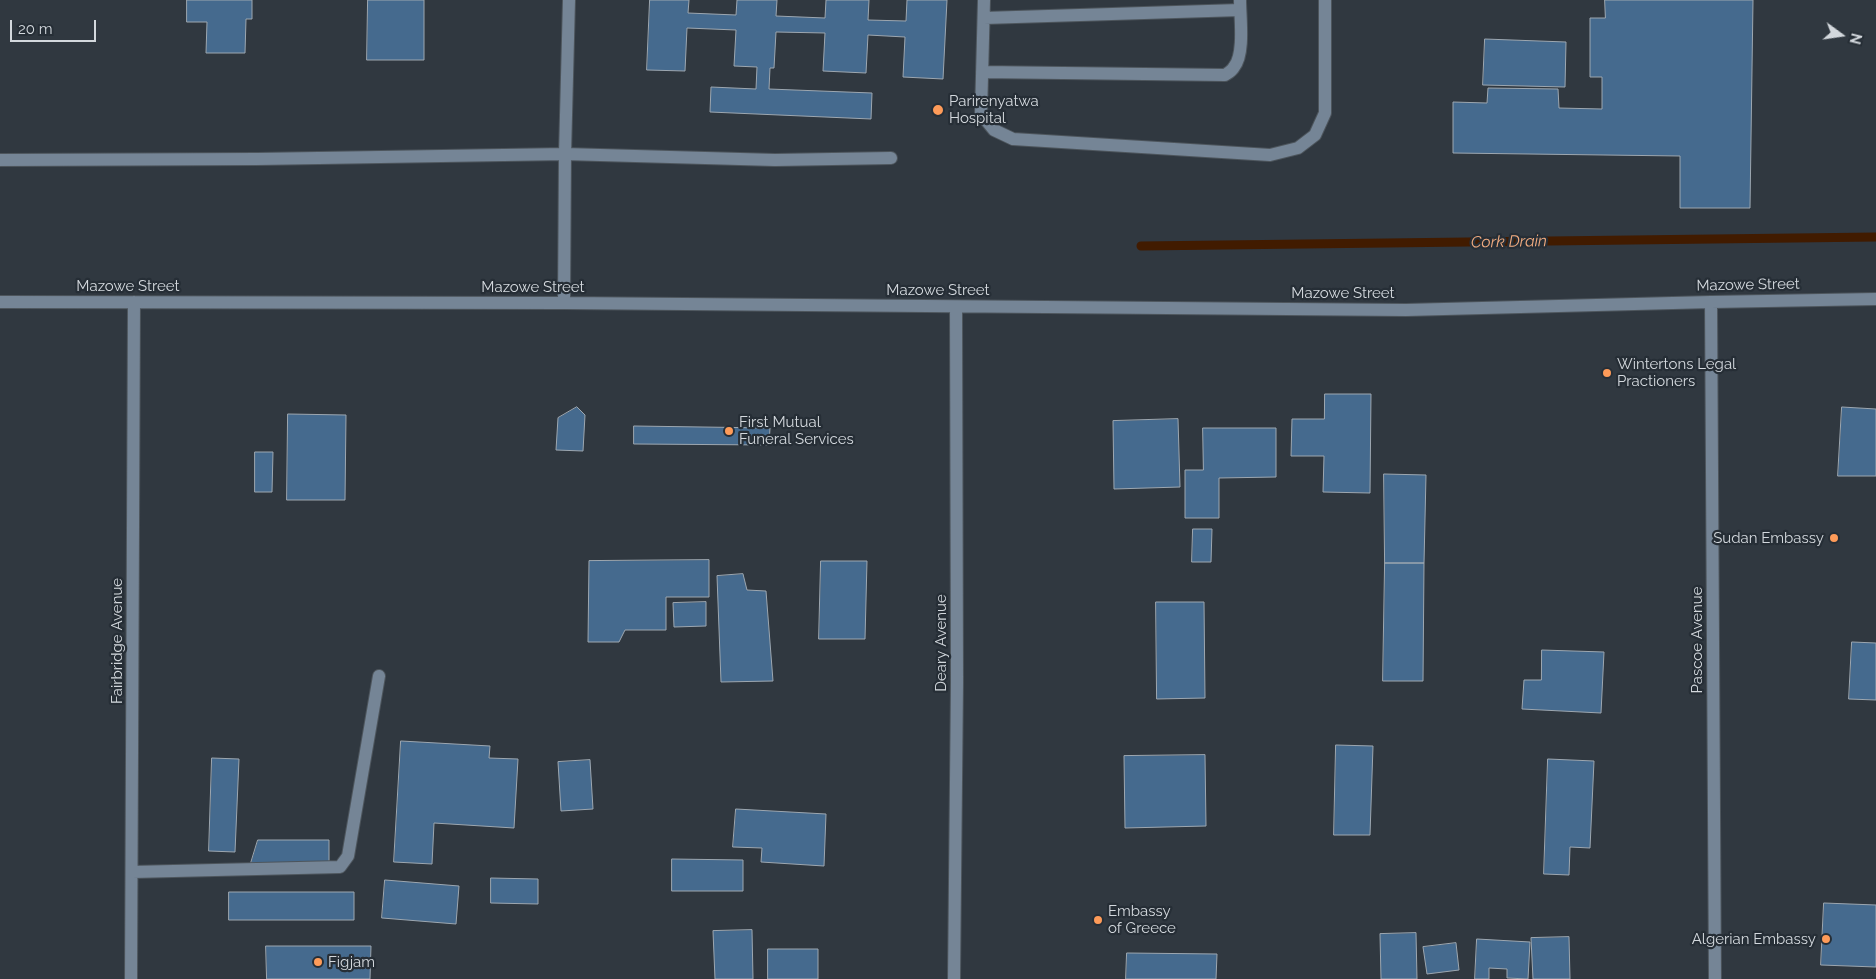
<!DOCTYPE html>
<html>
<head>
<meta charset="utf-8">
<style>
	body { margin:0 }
	#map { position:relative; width:1876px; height:979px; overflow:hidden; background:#303840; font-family:Raleway,sans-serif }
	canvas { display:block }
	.north { position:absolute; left:1816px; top:10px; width:50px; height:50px; -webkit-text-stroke:4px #262e36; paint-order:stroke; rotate:104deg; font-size:14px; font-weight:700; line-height:20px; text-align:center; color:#d3d8dd }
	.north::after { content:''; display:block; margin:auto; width:18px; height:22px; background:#d3d8dd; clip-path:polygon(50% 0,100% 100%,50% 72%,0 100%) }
	.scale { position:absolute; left:10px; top:20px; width:86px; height:22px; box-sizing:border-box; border:2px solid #d3d8dd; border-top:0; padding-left:6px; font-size:15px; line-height:18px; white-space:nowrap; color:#d3d8dd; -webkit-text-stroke:4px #262e36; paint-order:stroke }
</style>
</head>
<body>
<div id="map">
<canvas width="1876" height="979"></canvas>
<div class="north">N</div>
<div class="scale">20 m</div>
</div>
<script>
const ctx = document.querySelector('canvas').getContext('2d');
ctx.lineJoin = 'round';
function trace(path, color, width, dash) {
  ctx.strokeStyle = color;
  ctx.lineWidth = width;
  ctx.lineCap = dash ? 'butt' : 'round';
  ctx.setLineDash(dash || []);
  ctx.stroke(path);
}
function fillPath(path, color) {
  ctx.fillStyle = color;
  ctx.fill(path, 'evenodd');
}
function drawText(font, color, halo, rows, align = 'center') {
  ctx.font = font + ' Raleway,sans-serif';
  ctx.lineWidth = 4.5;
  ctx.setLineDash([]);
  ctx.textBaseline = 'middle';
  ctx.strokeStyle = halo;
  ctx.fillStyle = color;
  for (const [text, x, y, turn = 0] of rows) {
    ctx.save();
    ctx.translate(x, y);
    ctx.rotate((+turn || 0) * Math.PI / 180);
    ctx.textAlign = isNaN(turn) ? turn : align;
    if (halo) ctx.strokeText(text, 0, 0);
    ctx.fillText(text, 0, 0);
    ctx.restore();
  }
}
const stream = new Path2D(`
	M1141 246 1876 237`);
const building = new Path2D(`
	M187 0H252V19H246L245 53H206L207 22H187Z
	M368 0H424V60H367Z
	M650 0H689L688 13 736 15 737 0H777L776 16 825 18 826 0H869L868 20 906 21 907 0H947L943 79 903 77 905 37 868 35 866 73 823 71 825 33 776 32 774 68H770L769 89 872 93 871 119 710 112 711 87 756 89 757 67 734 66 736 30 687 28 685 71 647 70Z
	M1605 0H1753L1750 208H1680V156L1453 153V102L1487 103 1488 88 1558 89 1559 108 1602 109V77H1590V18H1605Z
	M1485 39 1566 42 1565 87 1483 85Z
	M1325 394H1371L1370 493 1323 492 1324 456H1291L1292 419H1324Z
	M577 407 585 415 583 451 556 450 558 418Z
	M1842 407 1876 409V476H1838Z
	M288 414 346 415 345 500H287Z
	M1178 419 1180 487 1114 489 1113 421Z
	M634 426 770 428 769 445 634 444Z
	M1203 428H1276V477L1219 478V518H1185V470H1203Z
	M255 452H273L272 492H255Z
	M1384 474 1426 475 1424 563H1385Z
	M1193 529H1212L1211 562H1192Z
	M709 560V597H666V630H625L619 642H588L589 561Z
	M821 561H867L865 639H819Z
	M1385 563H1424L1423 681H1383Z
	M743 574 747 590 766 591 773 681 721 682 717 576Z
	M706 602V626L674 627 673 603Z
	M1156 602H1204L1205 698 1157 699Z
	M1852 642 1876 643V700L1849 699Z
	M1542 650 1604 652 1601 713 1522 709 1524 680H1541Z
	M401 741 490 746 489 758 518 759 514 828 434 823 432 864 394 862Z
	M1336 745 1373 746 1370 835H1334Z
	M1205 755 1206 826 1125 828 1124 756Z
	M212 758 239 759 235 852 209 851Z
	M1548 759 1594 761 1590 848 1570 847 1569 875 1544 874Z
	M590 760 593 809 561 811 558 762Z
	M736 809 826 814 824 866 761 862 762 848 733 847Z
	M258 840H329V864L251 863Z
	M672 859 743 860V891H672Z
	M491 878 538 879V904L491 903Z
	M385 880 459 886 456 924 382 918Z
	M229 892H354V920H229Z
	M1824 903 1876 905V967L1821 965Z
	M752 930 753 979H715L713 931Z
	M1416 933 1417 979H1381L1380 934Z
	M1569 937 1570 979H1533L1531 938Z
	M1477 939 1530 942 1528 979 1507 978V969L1489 968V979H1475Z
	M1456 943 1459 970 1427 974 1423 947Z
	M266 946H371L370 979H267Z
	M768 949H818V979H768Z
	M1127 953 1217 954 1216 979H1126Z`);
const minor = new Path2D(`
	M984 0 981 114 994 130 1013 139 1270 155 1298 148 1315 135 1325 113V0
	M984 18 1240 10
	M982 72 1225 75C1228 73 1232 71 1234 67 1245 54 1240 17 1240 0
	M0 160 257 159 565 154 775 160 891 158
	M0 302 564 303 1406 310 1711 302 1876 299
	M1711 302 1715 979
	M564 303 565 154 569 0
	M132 872 340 867 348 856 379 676
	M131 979 134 302
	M954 979 957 682 956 307`);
const markers = [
	[938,110,6,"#fe9b59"],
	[1607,373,5,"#fe9b59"],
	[729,431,5,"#fe9b59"],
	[1834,538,5,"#fe9b59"],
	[1098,920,5,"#fe9b59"],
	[1826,939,5,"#fe9b59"],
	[318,962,5,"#fe9b59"]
];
const poiNames = [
	["Parirenyatwa",949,101],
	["Hospital",949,118],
	["Wintertons Legal",1617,364],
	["Practioners",1617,381],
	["First Mutual",739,422],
	["Funeral Services",739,439],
	["Sudan Embassy",1824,538,"right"],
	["Embassy",1108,911],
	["of Greece",1108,928],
	["Algerian Embassy",1816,939,"right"],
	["Figjam",328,962]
];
const streetNames = [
	["Mazowe Street",1748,285,-1],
	["Mazowe Street",128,286],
	["Mazowe Street",533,287],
	["Mazowe Street",938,290],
	["Mazowe Street",1343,293],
	["Pascoe Avenue",1697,640,-90],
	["Fairbridge Avenue",117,641,-90],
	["Deary Avenue",941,643,-90]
];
const waterNames = [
	["Cork Drain",1509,242,-1]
];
trace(stream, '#411b00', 9);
fillPath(building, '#456a8e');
trace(building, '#9da7b0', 1);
trace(minor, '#4d555c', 14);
trace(minor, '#758596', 12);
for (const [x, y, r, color] of markers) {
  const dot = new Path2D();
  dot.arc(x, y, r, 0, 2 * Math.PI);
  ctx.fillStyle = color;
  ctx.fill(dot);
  trace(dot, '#262e36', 2);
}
drawText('15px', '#d3d8dd', '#262e36', poiNames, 'left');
drawText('15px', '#d3d8dd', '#262e36', streetNames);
drawText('italic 16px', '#f2ac80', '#262e36', waterNames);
</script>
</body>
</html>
